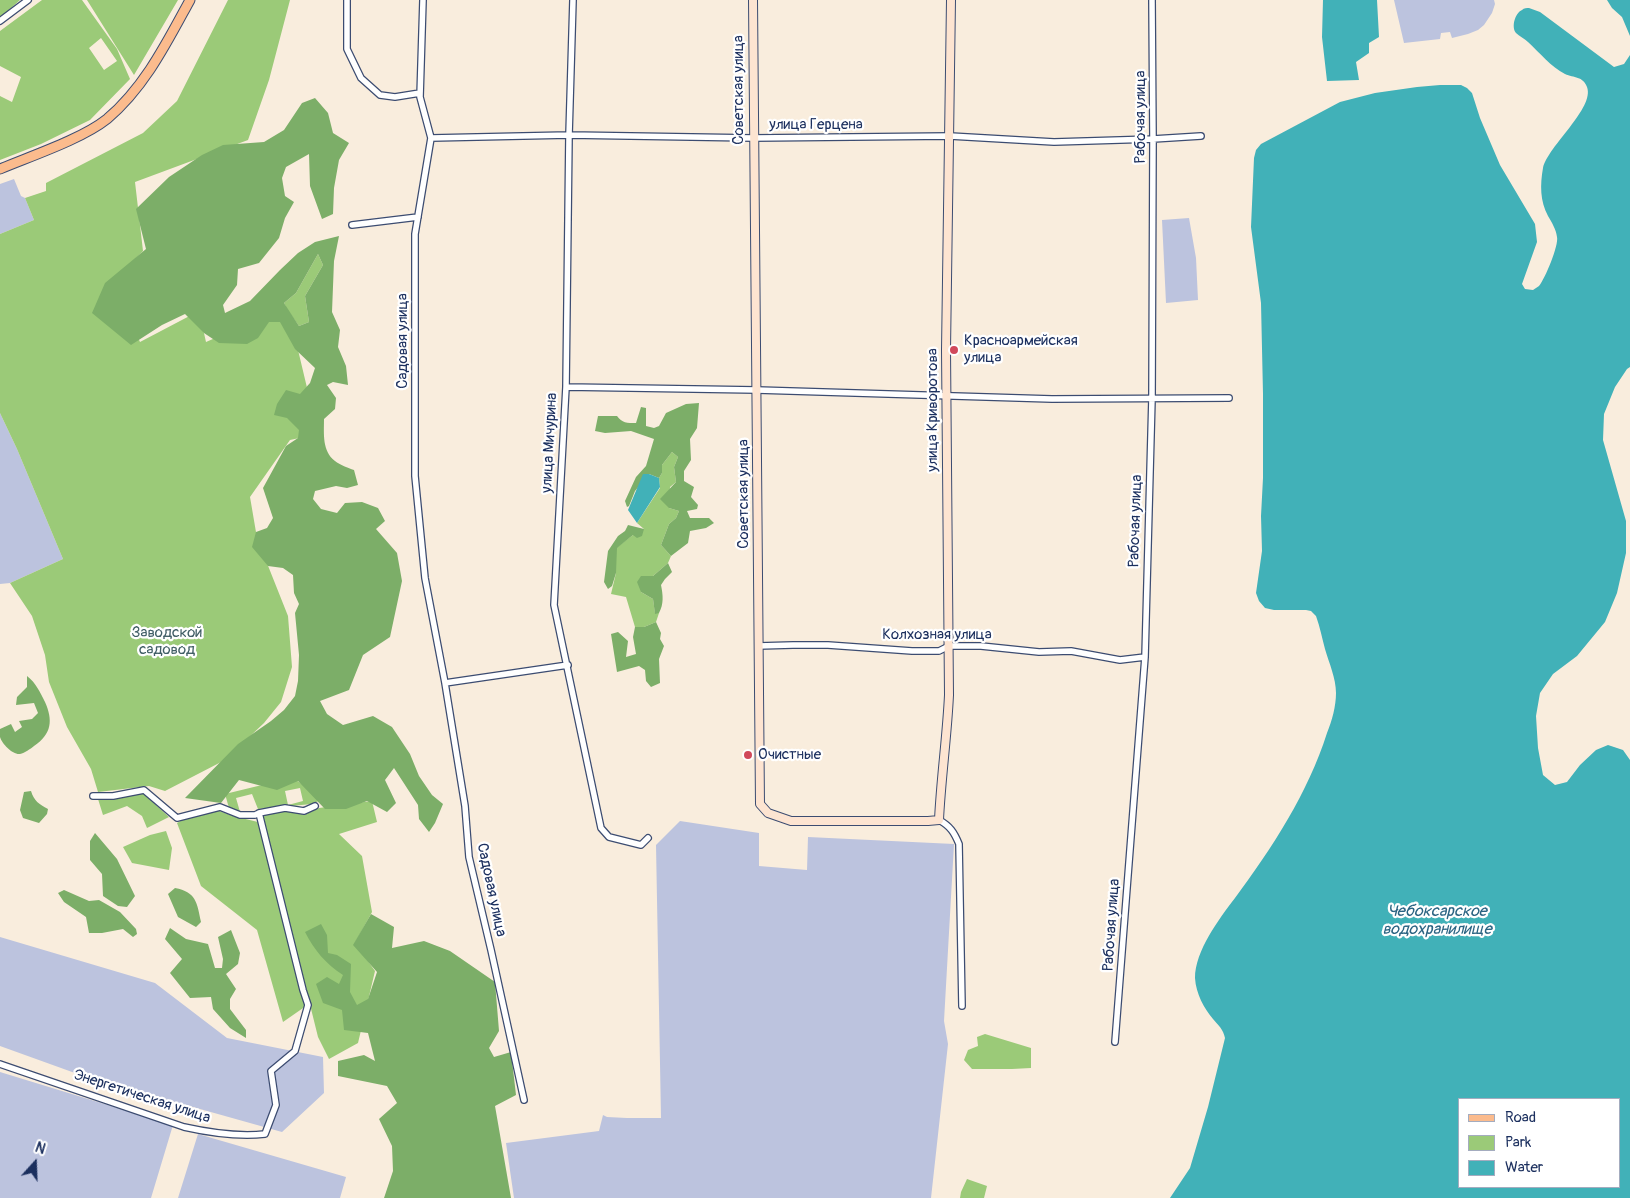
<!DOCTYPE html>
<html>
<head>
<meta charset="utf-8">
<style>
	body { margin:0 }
	#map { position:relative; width:1630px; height:1198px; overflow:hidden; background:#f9eddd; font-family:Pangolin,sans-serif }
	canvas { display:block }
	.legend { position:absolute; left:1458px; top:1098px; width:162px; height:90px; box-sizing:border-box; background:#fff; border:1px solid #a4acbf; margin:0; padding:6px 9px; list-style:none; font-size:15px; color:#1b2f5e }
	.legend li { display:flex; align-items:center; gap:10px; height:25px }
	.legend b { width:25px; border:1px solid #a4acbf }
	.north { position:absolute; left:10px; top:1138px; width:50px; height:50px; -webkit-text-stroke:4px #fff; paint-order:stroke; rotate:20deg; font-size:14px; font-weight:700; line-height:20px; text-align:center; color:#1b2f5e }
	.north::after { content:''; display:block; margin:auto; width:18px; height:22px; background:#1b2f5e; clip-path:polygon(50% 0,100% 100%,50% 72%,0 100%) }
</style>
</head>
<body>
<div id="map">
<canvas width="1630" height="1198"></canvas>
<ul class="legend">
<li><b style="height:6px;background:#fbbb8d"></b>Road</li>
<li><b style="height:14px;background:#9bca78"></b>Park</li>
<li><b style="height:14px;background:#41b1b8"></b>Water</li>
</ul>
<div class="north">N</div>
</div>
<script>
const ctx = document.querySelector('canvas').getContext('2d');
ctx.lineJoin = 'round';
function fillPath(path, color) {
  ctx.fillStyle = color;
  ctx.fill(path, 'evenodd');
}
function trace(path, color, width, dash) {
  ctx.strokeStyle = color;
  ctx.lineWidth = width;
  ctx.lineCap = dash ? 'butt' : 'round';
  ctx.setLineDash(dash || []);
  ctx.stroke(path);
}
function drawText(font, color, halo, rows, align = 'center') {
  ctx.font = font + ' Pangolin,sans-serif';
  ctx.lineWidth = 4.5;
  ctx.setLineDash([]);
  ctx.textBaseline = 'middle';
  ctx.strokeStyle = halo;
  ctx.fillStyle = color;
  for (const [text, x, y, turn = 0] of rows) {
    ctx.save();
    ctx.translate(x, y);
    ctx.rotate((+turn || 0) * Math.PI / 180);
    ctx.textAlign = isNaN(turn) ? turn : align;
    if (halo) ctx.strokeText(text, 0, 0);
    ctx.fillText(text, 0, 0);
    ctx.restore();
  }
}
const industrial = new Path2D(`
	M1394 0H1494L1495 4 1492 13 1484 25 1478 30 1468 34 1452 38 1450 32 1441 33 1440 39 1404 43Z
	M14 179 21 196 25 198 34 220 0 234V184Z
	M1189 218 1196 258 1198 300 1166 303 1162 220Z
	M0 413 17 449 63 559 10 583 0 584Z
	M680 821 759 833V866L807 870 808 837 954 844 944 1021 948 1044 931 1198H514L506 1143 599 1131 603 1115 607 1117 627 1118H661L656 845Z
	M0 937 155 983 227 1038 323 1057 324 1093 282 1132 86 1077 0 1046Z
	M0 1072 173 1125 151 1198H0Z
	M198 1134 346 1177 340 1198H178Z`);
const green = new Path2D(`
	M0 0H20L0 18Z
	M42 0H82L117 49 130 79 90 120 41 144 0 160V96L12 102 21 77 0 66V31ZM101 38 117 61 104 70 89 48Z
	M87 0H178L134 75Z
	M228 0H290L269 80 248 140 135 182 143 251 113 282 140 342 199 311 206 342 286 307 284 303 296 293 318 254 323 265 305 296 309 322 299 326 289 312 318 434 290 440 250 497 257 538 288 616 292 667 281 702 264 723 225 760 165 791 149 786 98 792 91 769 67 727 49 682 45 655 32 616 10 583 63 559 17 449 0 413V234L34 220 25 198 46 191V183L143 133 177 101Z
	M672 452 678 457 674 467 676 482 670 487 669 508 679 511 676 518 669 524 661 545 671 556 668 563 653 576 641 592 653 599 655 613H659L656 622 644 627H635L626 597 611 594 616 573V548L633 535 644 529 637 523 660 488 659 478 662 473V465Z
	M296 780 323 799 312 804 258 809 252 794 236 798 240 812 229 808 225 794 262 785ZM300 788 303 801 288 805 285 791Z
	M143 793 169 817 147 828 142 816 127 806 103 815 98 799H111Z
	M372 801 377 822 339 834 362 856 372 912 355 943 375 971 358 1043 329 1059 318 1037 263 815 292 810 304 815 319 808Z
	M216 810 233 816 258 822 261 827 306 1006 283 1022 257 930 201 886 177 823 191 815Z
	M166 831 172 848 169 870 132 863 123 847 150 835Z
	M985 1034 1031 1048V1068L1012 1069H972L964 1060 968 1050 978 1046 977 1037Z
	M967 1179 987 1186 984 1198H960L961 1192Z`);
const forest = new Path2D(`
	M315 98 328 113 333 133 349 143 339 160 334 188 333 214 322 219 310 186 309 154 286 167 282 178 285 196 294 202 285 218 279 238 259 263 238 269 237 285 223 305 225 313 250 301 280 270 298 253 315 242 339 236 334 261 332 312 340 330 338 347 346 366 348 385 333 382 327 385 336 398 335 409 324 419C324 434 322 451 335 461 340 465 348 468 354 470L358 485 347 488 336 486 315 491 313 499 321 509 337 513 345 503 362 502 378 508 385 521 376 529 397 553 402 581 390 637 363 655 349 690 320 701 327 714 343 725 373 716 392 727 410 754 419 776 432 795 443 804 435 823 429 832 419 819 418 805 394 768 385 780 396 803 387 812 367 801 346 809H325L298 781 277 790 239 780 221 803 185 798 238 744 271 721 284 710 295 696 298 681 299 655 295 613 299 604 294 593 293 575 283 568 268 566 252 547 256 532 267 528 273 518 263 488 286 446 298 438 299 430 287 418 274 415 277 404 286 390 300 394 310 383 315 368 295 349 280 322H269L258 338 247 344 219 343 204 333 185 314 162 325 131 345 92 313 105 283 146 249 136 209 169 177 202 155 223 145 264 142 284 130 302 103ZM318 254 323 265 305 296 309 322 299 326 284 303 296 293Z
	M699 403 697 428 690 439 691 460 684 471V481L694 487 691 497 698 505 697 509 687 511 690 518H709L714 523 706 528 690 531 688 543 671 556 661 545 669 524 676 518 679 511 669 508 660 499 676 482 674 467 678 457 672 452 662 465V473L659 478 649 474 635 491 629 506 627 507 625 501 636 477 646 466 654 439 631 431 605 433 595 431 598 416H617C622 423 627 423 636 423L641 407 646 408V426L654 428 659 426 666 413 686 404Z
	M628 525 644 529 642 536 637 538 633 535 617 548 616 573 612 586 608 589 604 582 608 551 618 536 625 531Z
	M668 563 672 572 665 579 661 585C663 595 664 604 659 613L655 614 653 599 641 592 637 582 641 576H653Z
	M656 622 661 633 660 639 664 646 659 659 660 683 651 687 646 681 645 670 639 666 617 672 611 634 618 632 628 641 626 657 636 654 633 637 635 627H644Z
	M27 676C36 683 40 692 45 702 53 720 52 734 34 746 30 749 25 753 20 754 13 755 2 744 0 737 0 735 0 732 0 729L11 724 15 732 22 727 19 721 32 719 38 713 34 703 16 705 17 697 27 687Z
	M31 791C34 801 39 804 48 809L47 814 39 823 23 818 20 810 24 792Z
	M95 833 117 859 135 896 127 907 118 906 103 896 102 874 90 860V841Z
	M175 888C196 892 197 902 201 922L196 927 178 917 168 894Z
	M64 890 89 901 99 900 120 912 136 929 137 934 133 937 123 929 102 933H89L86 917 64 902 58 893Z
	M371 914 394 927 392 948 424 941 450 951 495 982 499 1031 489 1048 494 1057 511 1052 516 1095 495 1106 511 1198H384L393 1171 392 1146 379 1119 397 1103 387 1086 338 1076V1061L364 1055 375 1061 368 1033 344 1030 342 1010 323 1003 316 984 327 977 339 984 343 975C326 964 314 950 305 932L321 924 327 935 328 953 337 955 351 964 350 992 357 1005 368 999 377 972 353 945Z
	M170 928 186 939 208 944 215 968H222L223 959 218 937 231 930 240 953 238 964 226 974 236 989 230 999V1009L246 1030V1038L230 1028 213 1009 211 997 190 998 170 973 182 959 165 939Z`);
const water = new Path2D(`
	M1323 0H1377L1379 37 1369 43V53L1356 62 1359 80 1327 81 1322 37Z
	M1607 0H1630V36L1622 17 1612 8Z
	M1529 8 1540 12 1614 67 1624 64 1630 55V367L1627 369 1615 387 1604 414 1603 440 1626 521V553L1617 593 1605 622 1577 656 1553 674 1540 693 1536 716 1538 748 1543 775 1555 785 1567 782 1580 765 1596 750 1608 745 1623 750 1630 760V1198H1170L1190 1168 1208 1107 1225 1038C1223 1029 1219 1026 1213 1019 1204 1008 1196 994 1195 978 1195 951 1219 919 1235 898 1272 848 1308 793 1327 733 1332 721 1336 706 1336 693 1336 678 1329 663 1325 649 1322 638 1320 627 1316 616L1311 611 1306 610H1274L1265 608 1259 601 1256 593 1262 551 1261 516 1263 478V394L1261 303 1251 227 1254 158 1256 150 1261 144 1340 102 1375 93 1417 87 1440 85H1461L1467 88 1472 93 1480 118 1500 165 1535 224 1537 242 1522 284 1525 289 1533 290C1535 289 1537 287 1539 286 1545 279 1559 245 1557 237 1556 229 1552 223 1548 216 1540 201 1540 185 1543 168 1548 146 1595 108 1587 87 1583 76 1574 78 1565 74 1551 67 1540 53 1528 42 1525 39 1519 36 1516 33 1511 27 1515 13 1522 10 1524 8 1527 8 1529 8ZM1459 1099H1619V1187H1459Z
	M643 474H649L659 478 660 487 637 523 628 510Z`);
const street = new Path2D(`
	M347 0V49L361 78 380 95 395 97 420 93
	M423 0 420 97 431 138 415 234V476L425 578 445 683 465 806 469 857 491 950 524 1100
	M573 0 569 135 566 387 554 605 601 828 609 837 641 845 648 838
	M0 21 28 0
	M431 138 569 135 753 138 950 136 1054 142 1153 139 1201 136
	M352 225 418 217
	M566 387 757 390 1052 399 1229 398
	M758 646 793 645H828L912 651H939L949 646H981L1039 652 1071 651 1120 660 1145 657
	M445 683 568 665
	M93 796H113L144 790 177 818 220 807 240 815H255L259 813 285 808 304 811 315 806
	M939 820C950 826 954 832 959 844L962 1006
	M1115 1042 1145 657 1152 398 1153 139 1152 0
	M0 1064 184 1127C211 1133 238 1137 265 1134L276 1105 271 1071 295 1051 308 1005 303 990 259 813`);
const secondary = new Path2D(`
	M753 0 760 804 768 813 791 821H928L939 820C941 778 947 737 949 695L946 350 951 0`);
const primary = new Path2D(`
	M0 169C31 156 82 139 107 119 145 87 167 42 190 0`);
const markers = [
	[954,350,5,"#d1495b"],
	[748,755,5,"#d1495b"]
];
const streetNames = [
	["Советская улица",739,90,-90],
	["Рабочая улица",1141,117,-90],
	["улица Герцена",816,125],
	["Садовая улица",403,341,-90],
	["улица Криворотова",933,410,-90],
	["улица Мичурина",550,443,-87],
	["Советская улица",744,494,-90],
	["Рабочая улица",1136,521,-88],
	["Колхозная улица",937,635],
	["Садовая улица",491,890,78],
	["Рабочая улица",1112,925,-86],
	["Энергетическая улица",142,1097,18]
];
const poiNames = [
	["Красноармейская",964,341],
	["улица",964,358],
	["Очистные",758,755]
];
const parkNames = [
	["Заводской",167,633],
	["садовод",167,650]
];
const waterNames = [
	["Чебоксарское",1437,912],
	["водохранилище",1437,930]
];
fillPath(industrial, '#bcc3de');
fillPath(green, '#9bca78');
fillPath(forest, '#7cae68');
fillPath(water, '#41b1b8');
trace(street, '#3c4c71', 8);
trace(secondary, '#3c4c71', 10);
trace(primary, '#3c4c71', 11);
trace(street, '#fff', 5.5);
trace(secondary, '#fde4d1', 8);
trace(primary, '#fbbb8d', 9);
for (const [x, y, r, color] of markers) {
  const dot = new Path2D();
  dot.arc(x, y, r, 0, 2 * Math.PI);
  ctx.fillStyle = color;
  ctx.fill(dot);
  trace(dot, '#fff', 2);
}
drawText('15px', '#1b2f5e', '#fff', streetNames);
drawText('15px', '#1b2f5e', '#fff', poiNames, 'left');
drawText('15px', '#415e66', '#fff', parkNames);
drawText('italic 16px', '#2a6382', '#fff', waterNames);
</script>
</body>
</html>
